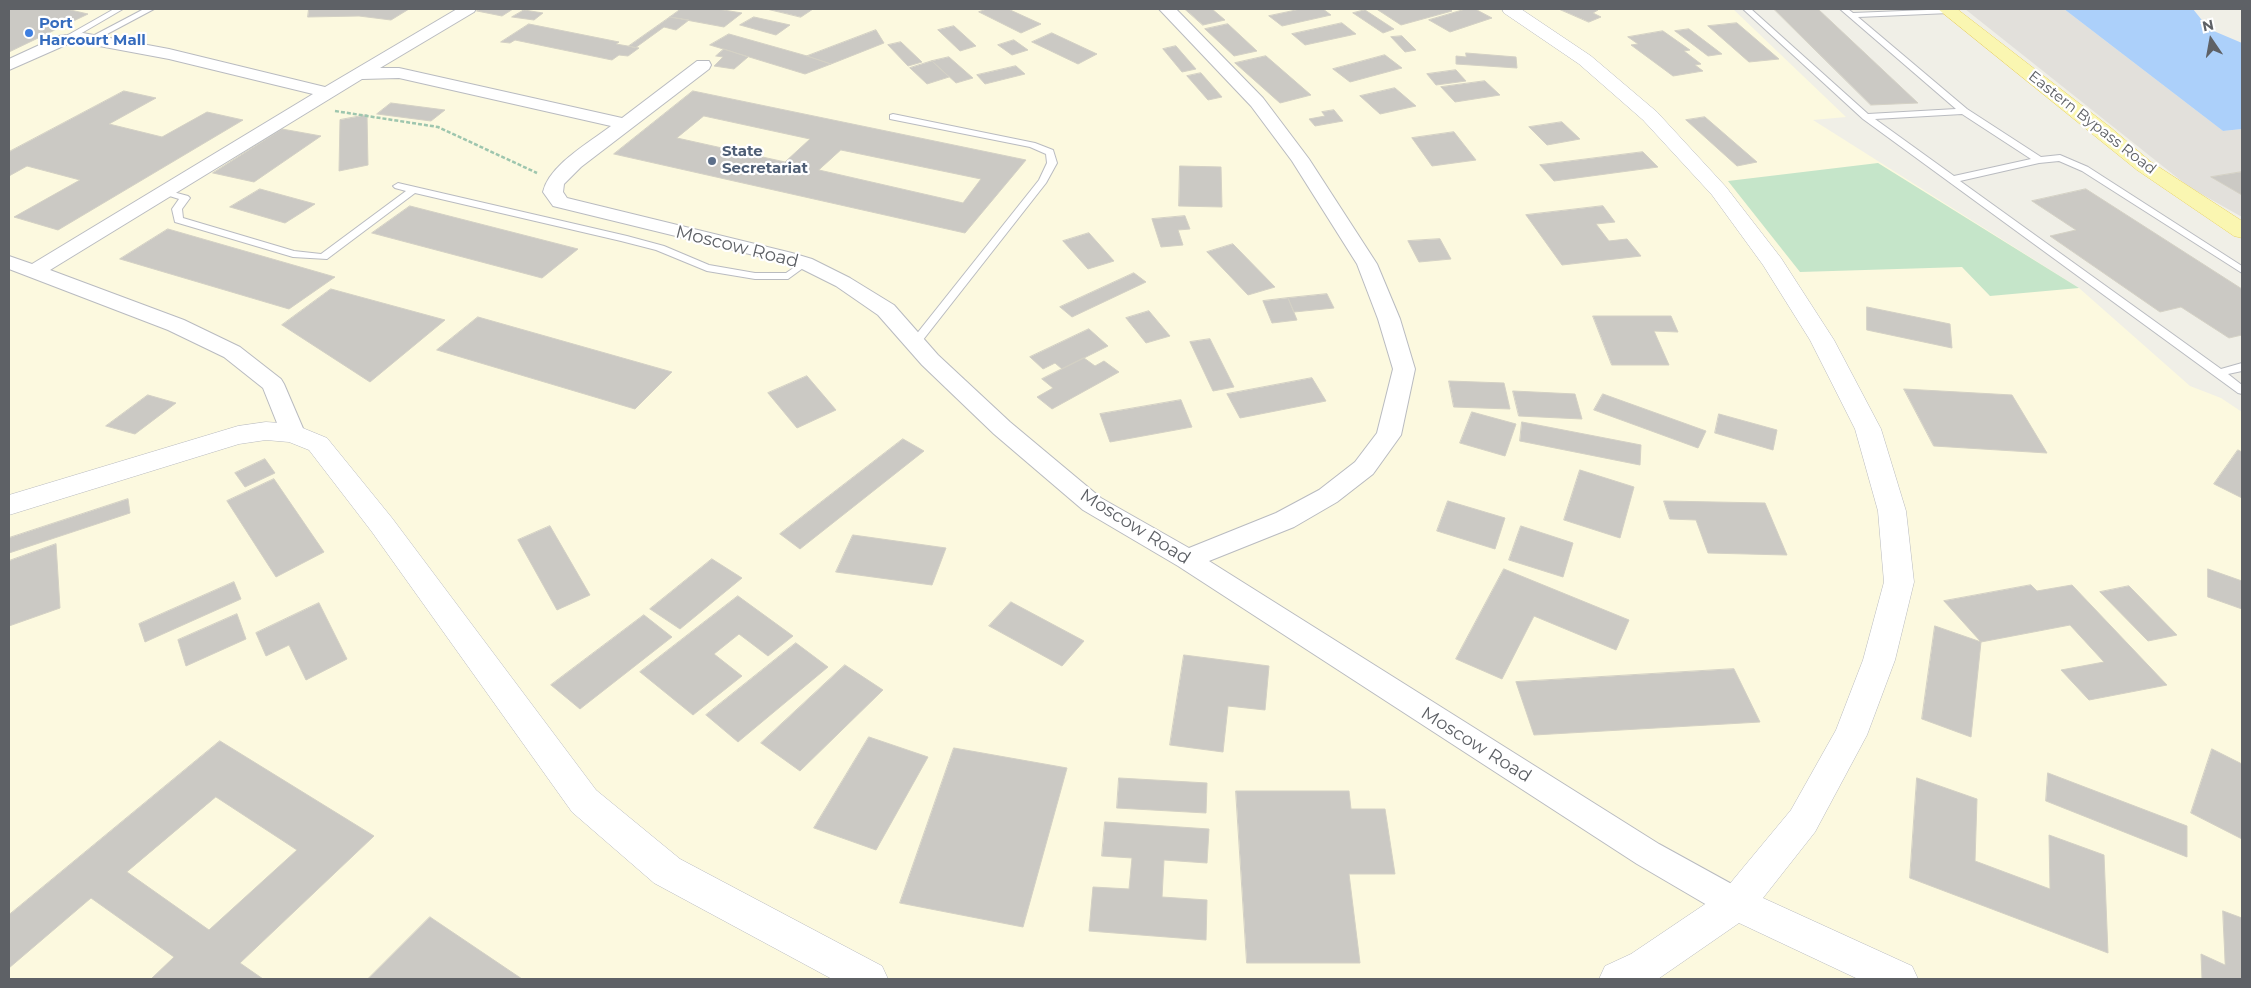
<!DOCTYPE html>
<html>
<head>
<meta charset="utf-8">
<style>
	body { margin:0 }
	#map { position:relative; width:2251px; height:988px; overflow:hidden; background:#f0efe7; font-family:Montserrat,sans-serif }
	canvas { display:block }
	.frame { position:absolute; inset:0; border:10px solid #5e6166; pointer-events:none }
	.north { position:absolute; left:2186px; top:15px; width:50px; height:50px; -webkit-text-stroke:4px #fff; paint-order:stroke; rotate:348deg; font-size:14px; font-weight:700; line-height:20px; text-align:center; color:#5e6166 }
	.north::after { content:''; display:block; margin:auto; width:18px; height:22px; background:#5e6166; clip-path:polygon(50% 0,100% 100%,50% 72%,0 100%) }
</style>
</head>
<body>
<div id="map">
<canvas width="2251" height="988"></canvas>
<div class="frame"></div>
<div class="north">N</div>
</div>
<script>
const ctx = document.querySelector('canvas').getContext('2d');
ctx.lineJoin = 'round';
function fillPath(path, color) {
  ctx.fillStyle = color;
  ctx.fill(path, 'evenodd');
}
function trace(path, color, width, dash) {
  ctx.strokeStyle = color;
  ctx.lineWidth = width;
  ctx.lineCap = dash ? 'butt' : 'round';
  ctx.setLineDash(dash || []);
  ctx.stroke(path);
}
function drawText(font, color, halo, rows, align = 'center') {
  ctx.font = font + ' Montserrat,sans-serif';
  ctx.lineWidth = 4.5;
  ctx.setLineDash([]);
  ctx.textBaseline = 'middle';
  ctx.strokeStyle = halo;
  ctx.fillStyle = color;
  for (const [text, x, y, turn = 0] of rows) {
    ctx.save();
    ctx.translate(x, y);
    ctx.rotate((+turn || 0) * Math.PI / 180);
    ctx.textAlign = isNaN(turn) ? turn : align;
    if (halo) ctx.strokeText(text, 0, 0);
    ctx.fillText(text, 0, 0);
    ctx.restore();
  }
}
const commercial = new Path2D(`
	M9 9H1733L1846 117 1813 120 2079 288 2190 386 2221 398 2242 412V979H9Z`);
const industrial = new Path2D(`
	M1965 9H2064L2223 131 2242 129V217L2189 187Z`);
const green = new Path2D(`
	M1878 163 2079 288 1990 296 1962 267 1800 272 1728 181Z`);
const water = new Path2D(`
	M2064 9H2193L2209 29 2242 43V129L2223 131Z`);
const building = new Path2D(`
	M9 9H66L88 14 9 52Z
	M309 9H409L391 20 359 16 308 17Z
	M481 9H513L502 16 477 11Z
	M681 9H717L742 13 724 27 670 17Z
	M767 9H813L801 17Z
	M987 9H1008L1041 24 1021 33 979 12Z
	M1185 9H1212L1225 20 1203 25Z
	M1301 9H1323L1331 15 1282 26 1269 16Z
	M1382 9H1449L1452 11 1401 25 1378 10Z
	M1466 9H1475L1492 18 1450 32 1429 20Z
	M1559 9H1595L1598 10 1593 13 1601 17 1589 22Z
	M1774 9H1818L1918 103 1871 105Z
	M524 10 543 13 534 20 512 17Z
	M1365 10 1394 29 1383 33 1353 13Z
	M670 17 689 20 676 30 664 27 635 48 629 46Z
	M754 17 790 25 776 35 740 25Z
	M1342 23 1356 34 1305 45 1292 34Z
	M1737 23 1779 59 1749 62 1708 26Z
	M529 24 619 42 616 44 639 48 628 56 619 55 612 60 515 40 510 43 501 42Z
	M1228 24 1257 51 1234 56 1205 29Z
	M954 26 976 46 960 51 938 30Z
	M1689 29 1722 54 1708 56 1675 31Z
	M876 30 884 43 831 64 807 56Z
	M1663 31 1690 50 1684 51 1701 64 1695 65 1703 71 1673 76 1631 45 1638 44 1628 37Z
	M1052 33 1097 54 1078 64 1032 42Z
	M729 34 807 56 831 64 805 74 710 45Z
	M1402 36 1416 50 1405 52 1391 37Z
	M1014 40 1028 50 1012 55 998 45Z
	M901 42 922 62 908 66 888 45Z
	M1176 46 1196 69 1182 72 1163 49Z
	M724 49 748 57 734 69 714 66 723 57 716 56Z
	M1466 53 1516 57 1517 68 1456 64V56L1466 57Z
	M1385 55 1402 68 1350 82 1333 69Z
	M1266 56 1311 95 1280 103 1235 63Z
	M949 57 973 78 956 83 932 61Z
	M932 61 949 77 927 84 910 68Z
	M1016 66 1025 74 985 84 977 75Z
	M1456 70 1466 81 1436 85 1427 74Z
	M1201 73 1222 97 1208 100 1187 76Z
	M1485 81 1500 95 1455 102 1441 87Z
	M1395 88 1416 106 1380 114 1360 96Z
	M124 91 156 98 109 124 162 137 207 112 243 120 58 230 14 217 80 180 27 166 9 176V152Z
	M693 91 1026 160 965 233 614 154ZM704 116 810 139 785 162 677 138ZM841 150 981 179 963 203 819 170Z
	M391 103 445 110 431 121 377 114Z
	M1334 110 1343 121 1315 126 1309 119 1325 116 1322 112Z
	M367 115 368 165 339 171 340 120Z
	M1705 117 1757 162 1737 166 1686 120Z
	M1562 122 1580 139 1547 145 1529 127Z
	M282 129 321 136 254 182 213 173Z
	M1454 132 1476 160 1432 166 1412 138Z
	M1643 152 1658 167 1554 181 1540 165Z
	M1180 166 1221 167 1222 207 1179 206Z
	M2242 172V195L2211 177Z
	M260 189 315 204 285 223 230 207Z
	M2086 189 2242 289V335L2229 338 2181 307 2160 312 2050 236 2076 230 2032 201Z
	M410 206 578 249 542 278 372 233Z
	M1603 206 1615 222 1596 224 1609 241 1627 239 1641 256 1562 265 1526 215Z
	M1185 216 1190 229 1178 230 1183 245 1161 247 1152 219Z
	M168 229 335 277 289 309 120 259Z
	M1089 233 1114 261 1088 269 1063 241Z
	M1440 239 1451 259 1419 262 1408 241Z
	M1233 244 1275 287 1248 295 1207 252Z
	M1134 273 1146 282 1072 317 1060 307Z
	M331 289 445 320 370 382 282 325Z
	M1327 294 1334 308 1294 312 1288 298Z
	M1288 298 1297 320 1272 323 1263 301Z
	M1867 307 1950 324 1952 348 1867 330Z
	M1149 311 1170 336 1146 343 1126 318Z
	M1593 316H1671L1678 332 1654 331 1669 365H1612Z
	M478 317 672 372 635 409 437 350Z
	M1089 329 1108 346 1062 369 1055 363 1043 369 1030 357Z
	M1210 339 1234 387 1213 391 1190 342Z
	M1084 358 1095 366 1104 361 1119 372 1052 409 1037 397 1053 388 1042 379Z
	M807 376 836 410 797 428 768 393Z
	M1312 378 1326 401 1240 418 1227 394Z
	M1449 381 1504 383 1510 409 1454 407Z
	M1904 389 2012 395 2047 453 1934 446Z
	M1513 391 1575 394 1582 419 1519 416Z
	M1603 394 1706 431 1698 448 1594 410Z
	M148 395 176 403 135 434 106 426Z
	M1181 400 1192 427 1110 442 1100 414Z
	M1472 412 1516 424 1505 456 1460 443Z
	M1719 414 1777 430 1773 450 1715 433Z
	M1522 422 1641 445 1640 465 1520 441Z
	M903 439 924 451 800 549 780 534Z
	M2238 450 2242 452V498L2214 484Z
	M265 459 275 473 245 487 235 473Z
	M1580 470 1634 487 1620 538 1564 520Z
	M274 479 324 552 276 577 227 501Z
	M128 499 130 513 9 553V538Z
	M1448 501 1505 518 1495 549 1437 531Z
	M1664 501 1765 503 1787 555 1708 553 1696 520 1670 519Z
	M550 526 590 595 557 610 518 540Z
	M1521 526 1573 543 1563 577 1509 560Z
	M853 535 946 548 932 585 836 572Z
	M56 544 60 608 9 626V561Z
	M712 559 742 578 680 629 650 609Z
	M1504 569 1629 620 1616 650 1534 616 1502 679 1456 659Z
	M2208 569 2242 581V609L2208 597Z
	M234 582 241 599 145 642 139 624Z
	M2031 585 2037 591 2072 585 2167 685 2089 700 2061 670 2104 662 2070 625 1981 642 1944 601Z
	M2129 586 2177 635 2148 641 2100 592Z
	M738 596 793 636 768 656 739 634 714 654 742 676 693 715 640 672Z
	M1011 602 1084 641 1062 666 989 626Z
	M319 603 347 659 306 680 289 645 266 656 256 633Z
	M237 614 246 639 186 666 178 640Z
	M644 615 672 637 580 709 551 685Z
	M1935 626 1981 642 1971 737 1922 719Z
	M796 643 828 667 738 742 706 715Z
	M1184 655 1269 666 1265 710 1228 706 1223 752 1170 745Z
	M845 665 883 690 800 771 761 743Z
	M1734 669 1760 722 1534 735 1516 682Z
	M869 737 928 757 876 850 814 828Z
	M220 741 374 836 240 963 263 979H151L174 957 91 898 9 968V915ZM216 797 297 850 209 930 127 872Z
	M954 748 1067 768 1023 927 900 903Z
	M2212 749 2242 764V839L2191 813Z
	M2048 773 2187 826V857L2046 801Z
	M1119 778 1207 783 1206 813 1117 808Z
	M1917 778 1977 799 1975 861 2050 889 2049 835 2104 855 2108 953 1910 878Z
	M1236 791H1349L1351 809H1385L1395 874H1349L1360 963H1247Z
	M1105 822 1209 829 1207 863 1164 860 1162 897 1207 900 1206 940 1089 931 1093 887 1129 889 1132 858 1102 856Z
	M2223 911 2242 918V979H2202L2201 954 2225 965Z
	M430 917 522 979H368Z`);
const path = new Path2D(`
	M335 111 438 127 537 173`);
const service = new Path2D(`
	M114 9H123L68 41 61 39Z
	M144 9H154L94 41 87 39Z
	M1743 9H1751L1868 114 1956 109 1840 9H1848L1853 13 1952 9V13H1949L1858 17 1967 109 2041 157 2060 155 2088 167 2242 266V273L2082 171 2059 161 2039 163 1960 181 2221 369 2242 363V371L2228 374 2242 385V394L2238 393 1863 119ZM1962 114 2031 159 1954 176 1875 119Z
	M893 114 1035 143 1053 150 1057 163 1046 183 919 345 915 347 909 343 911 341 1039 180 1047 163 1046 154 1030 147 890 119V115Z
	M398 183 627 236 664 246 709 265 755 273H786L805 260 810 263 788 279H755L707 271 656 250 621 241 415 193 327 259 293 257 175 222 172 209 179 199 157 192 162 189 188 196 190 198 182 209 183 218 294 251 321 254 406 191 395 188 393 186Z`);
const minor = new Path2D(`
	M457 9H476L474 12 380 68H399L622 118 697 61H709L711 65 709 69 581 167 564 184 563 192 567 198 792 253 812 259 850 278 894 305 938 355 1010 422 1101 498 1189 548 1276 513 1319 490 1355 462 1377 433 1393 369 1378 319 1357 264 1292 161 1251 106 1159 9H1176L1263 98 1309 159 1377 264 1400 319 1415 369 1401 435 1373 474 1337 502 1294 527 1209 561 1659 844 1748 893 1752 904 1748 915 1736 920 1724 915 1637 864 1178 566 1083 510 994 434 922 365 878 315 836 286 798 267 778 261 553 206 543 192C549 165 590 142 611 126L399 78 362 79 50 270 184 320 240 347 281 379 284 384 305 433 301 439 293 441 285 439 281 433 263 388 224 357 168 330 9 269V256L32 264 313 94 169 59 83 43 68 44 9 70V59L59 36 83 33 169 49 325 87Z`);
const tertiary = new Path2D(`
	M1502 9H1521L1591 56 1657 112 1726 187 1781 258 1834 340 1881 429 1906 511 1914 582 1895 660 1867 735 1815 832 1763 898 1912 966 1918 979H1858L1739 923 1658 979H1599L1605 966 1631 954 1723 892 1791 810 1836 730 1863 660 1884 582 1878 511 1855 429 1810 340 1763 265 1712 195 1643 120 1579 64 1504 13Z
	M266 422 293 424 327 438 392 518 596 790 680 859 882 966 888 979H832L654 883 572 812 372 532 309 450 289 442 266 440 239 444 9 515V495L238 426Z`);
const primary = new Path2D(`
	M1938 9H1957L2111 128 2151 162 2242 221V238L2234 236 2137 170Z`);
const markers = [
	[29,33,5,"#3f7fe0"],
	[712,161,5,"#5c6f8a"]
];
const farShopnames = [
	["Port",39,24],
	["Harcourt Mall",39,41]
];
const farStreetnames = [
	["Eastern Bypass Road",2092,123,38]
];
const farServicenames = [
	["State",722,152],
	["Secretariat",722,169]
];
const streetNames = [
	["Moscow Road",737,247,14],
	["Moscow Road",1135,527,32],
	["Moscow Road",1476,745,32]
];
fillPath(commercial, '#fcf9df');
fillPath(industrial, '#e2e0db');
fillPath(green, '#c5e5c9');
fillPath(water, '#acd0fa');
fillPath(building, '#cbc9c4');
trace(building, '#d4d1c5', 1);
trace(service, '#b9bbc0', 2);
trace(minor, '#b9bbc0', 2);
trace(tertiary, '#b9bbc0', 1);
trace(primary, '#e9d366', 1);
trace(path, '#9ec6ae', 2.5, [4, 2]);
fillPath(service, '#fff');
fillPath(minor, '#fff');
fillPath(tertiary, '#fff');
fillPath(primary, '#faf6b1');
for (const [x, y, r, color] of markers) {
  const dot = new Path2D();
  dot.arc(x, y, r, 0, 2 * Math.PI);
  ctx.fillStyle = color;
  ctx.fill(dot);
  trace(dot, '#fff', 2);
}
drawText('bold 15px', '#366cbe', '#fff', farShopnames, 'left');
drawText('15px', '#5e6166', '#fff', farStreetnames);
drawText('bold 15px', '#4e5e75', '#fff', farServicenames, 'left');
drawText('18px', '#5e6166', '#fff', streetNames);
</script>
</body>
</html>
